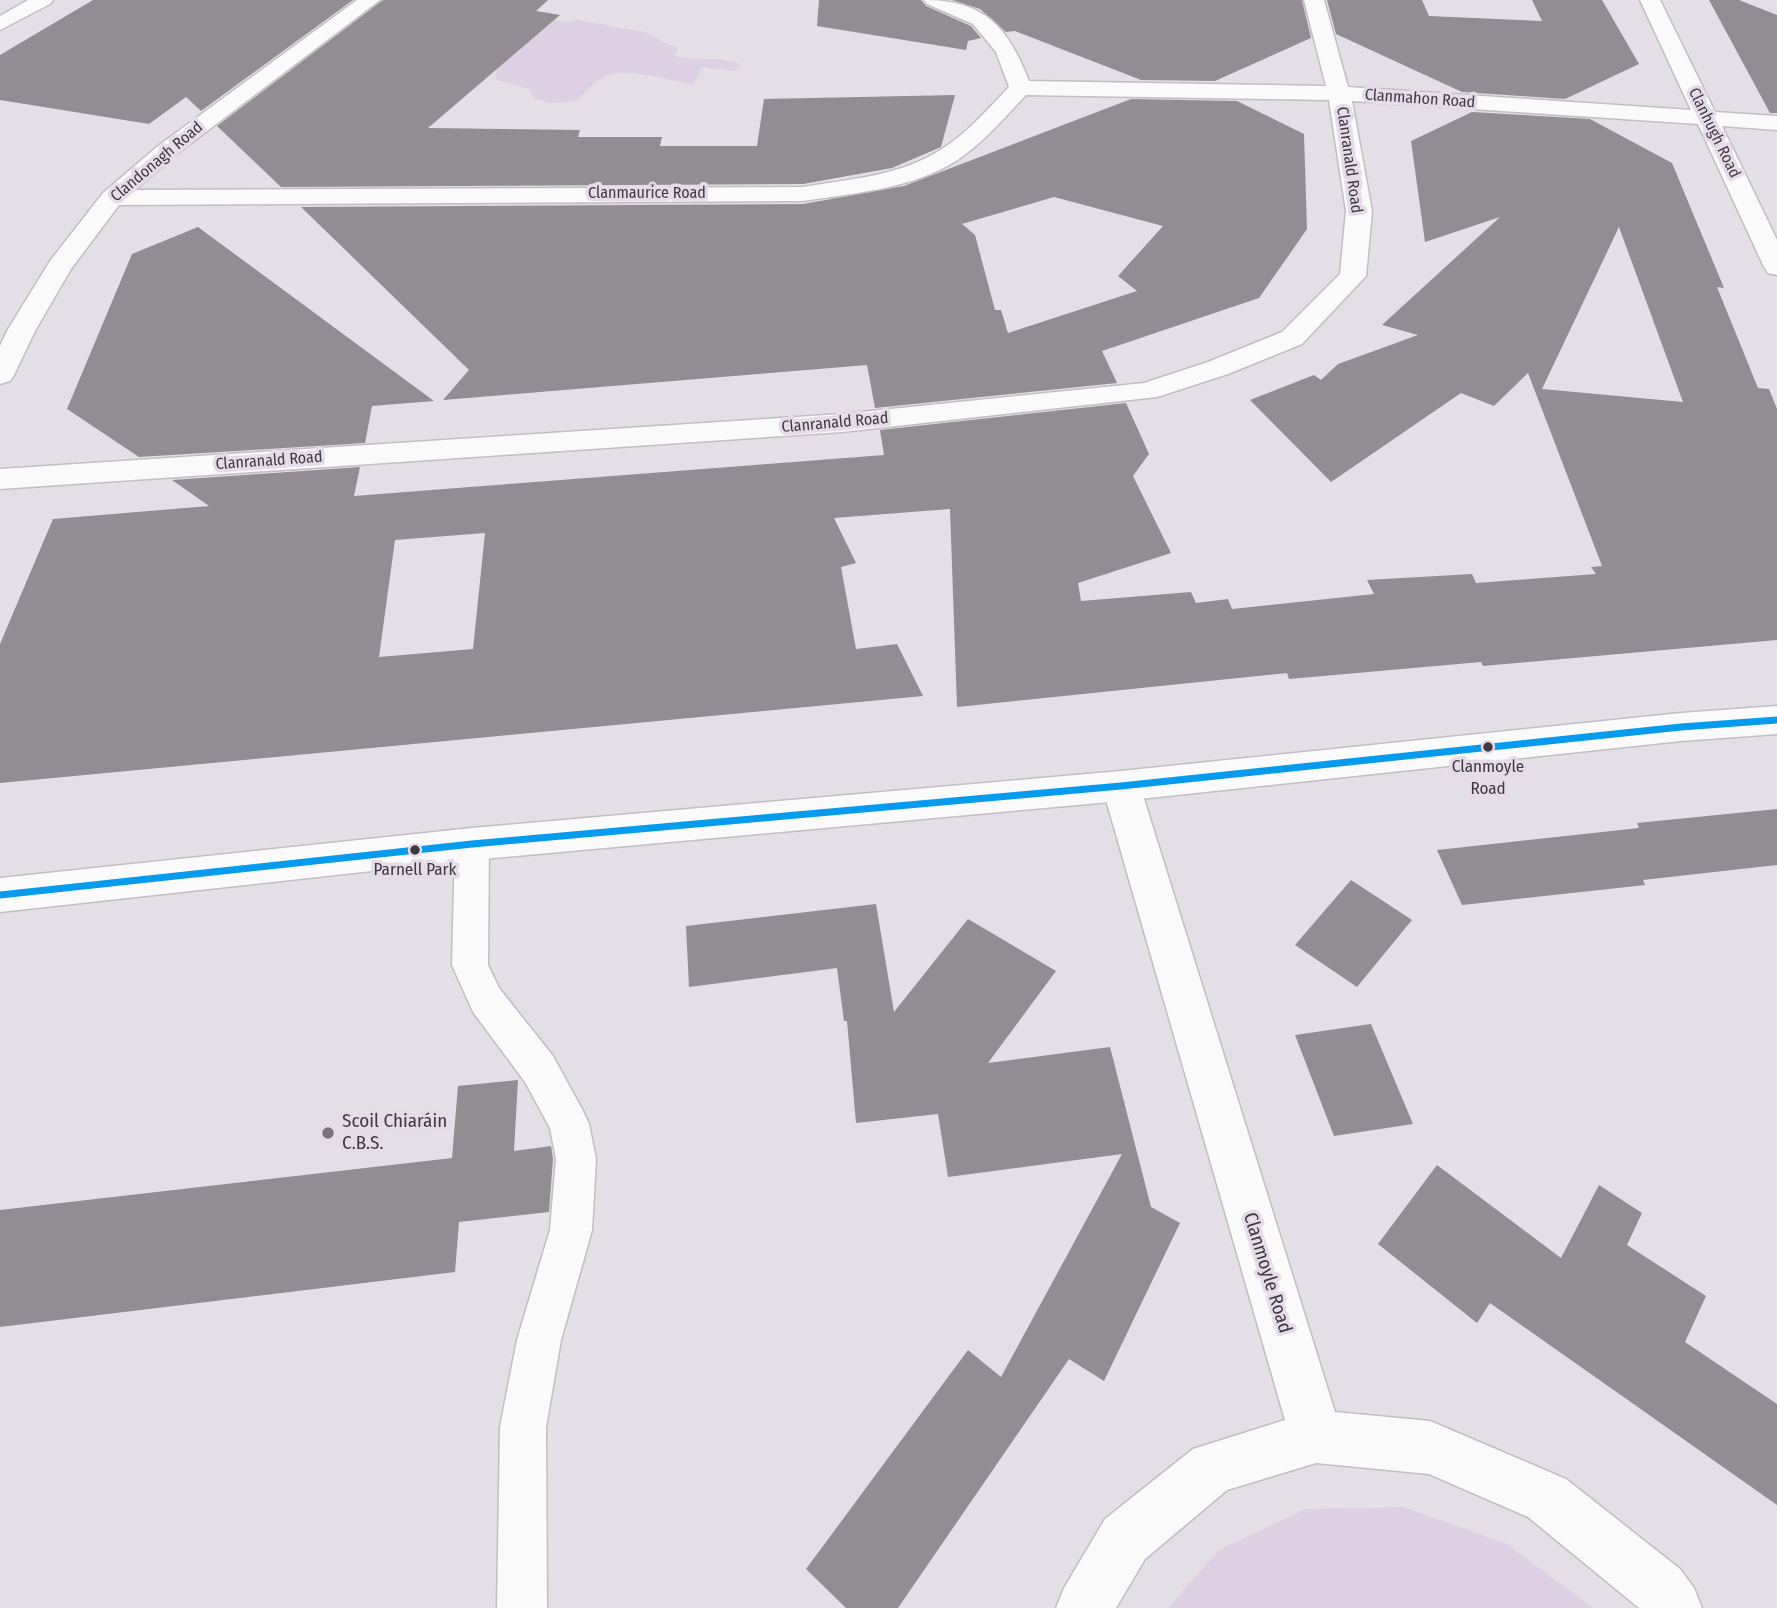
<!DOCTYPE html>
<html>
<head>
<meta charset="utf-8">
<style>
	body { margin:0 }
	canvas { display:block; background:#e4dee6 }
</style>
</head>
<body>
<canvas width="1777" height="1608"></canvas>
<script>
const ctx = document.querySelector('canvas').getContext('2d');
ctx.lineJoin = 'round';
function fillPath(path, color) {
  ctx.fillStyle = color;
  ctx.fill(path, 'evenodd');
}
function trace(path, color, width, dash) {
  ctx.strokeStyle = color;
  ctx.lineWidth = width;
  ctx.lineCap = dash ? 'butt' : 'round';
  ctx.setLineDash(dash || []);
  ctx.stroke(path);
}
function drawText(font, color, halo, rows, align = 'center') {
  ctx.font = font + ' "Fira Sans Condensed",sans-serif';
  ctx.lineWidth = 7;
  ctx.setLineDash([]);
  ctx.textBaseline = 'middle';
  ctx.strokeStyle = halo;
  ctx.fillStyle = color;
  for (const [text, x, y, turn = 0] of rows) {
    ctx.save();
    ctx.translate(x, y);
    ctx.rotate((+turn || 0) * Math.PI / 180);
    ctx.textAlign = isNaN(turn) ? turn : align;
    if (halo) ctx.strokeText(text, 0, 0);
    ctx.fillText(text, 0, 0);
    ctx.restore();
  }
}
const green = new Path2D(`
	M548 19 567 22 578 20 645 32C659 37 662 44 678 48L675 56C700 62 714 55 741 64L734 71 702 67 693 85C675 81 622 67 606 76 595 81 585 92 577 101L551 103 534 99 529 89 496 80V60Z
	M1404 1507 1507 1544 1593 1608H1168L1219 1550 1305 1509Z`);
const building = new Path2D(`
	M93 0H353L201 111 186 97 149 124 0 100V55Z
	M383 0H548L536 11 560 15 428 128 580 130 578 137H662L660 146H757L764 99 955 95 941 147 892 168 803 184 281 187 217 126Z
	M819 0H921L926 6 971 26 981 38 968 41 966 50 817 26Z
	M952 0H1302L1311 38 1215 81 1141 80 1015 31 1006 32 980 9Z
	M1327 0H1422L1429 16 1542 21 1532 0H1602L1639 64 1565 99 1462 92 1336 34Z
	M1709 0H1739L1777 15V113H1770Z
	M1131 99 1237 101 1304 134 1307 229 1259 298 1102 351 1117 383 875 408 867 365 443 400 469 370 301 207 803 204 904 186ZM1054 197 1163 226 1118 276 1137 291 1008 333 1001 310H995L975 235 962 224Z
	M1472 112 1590 119 1672 163 1724 288 1717 287 1758 388 1769 389 1777 409V640L1483 666 1481 662 1289 679 1287 673 957 707 950 509 834 518 856 563 841 567 856 649 897 644 923 696 0 783V644L53 519 209 506 172 480 360 467 354 496 884 455 880 430 1126 403 1149 454 1133 476 1171 553 1078 583 1081 601 1191 592 1196 603 1228 599 1232 609 1374 594 1367 580 1472 574 1476 583 1596 574 1591 567 1602 566 1528 373 1494 406 1461 393 1331 482 1250 400 1314 375 1321 380 1338 364 1418 335 1382 325 1500 217 1425 242 1411 141ZM1619 227 1683 402 1542 389ZM485 533 473 649 379 657 395 540Z
	M198 227 434 401 372 406 365 443 139 457 67 409 132 254Z
	M1777 809V865L1643 880 1645 885 1462 905 1437 850 1639 828 1637 823Z
	M1351 880 1412 920 1357 987 1295 945Z
	M876 904 894 1012 968 919 1056 971 988 1063 1110 1047 1151 1207 1180 1223 1104 1381 1069 1359 898 1608H846L806 1569 968 1350 1001 1377 1122 1154 948 1177 938 1114 856 1123 847 1021H844L837 968 689 987 686 926Z
	M1371 1024 1413 1124 1334 1136 1295 1035Z
	M518 1080 514 1151 551 1146 553 1159 549 1212 459 1222 455 1272 0 1327V1210L452 1158 458 1086Z
	M1437 1165 1561 1258 1599 1185 1642 1213 1627 1245 1706 1296 1685 1342 1777 1404V1505L1490 1303 1477 1323 1378 1244Z`);
const lane = new Path2D(`
	M472 830 484 834 489 844 488 965 499 988 553 1056 583 1111 589 1124 596 1159 592 1230 561 1340 546 1427 547 1608H497L500 1427 517 1340 550 1230 556 1159 550 1128 525 1082 473 1012 452 965 455 844 460 834Z`);
const street = new Path2D(`
	M28 0H53L50 4 0 30V16Z
	M357 0H380L174 156 135 190 803 187C850 179 901 176 942 149 967 133 988 109 1009 87L996 52 973 24 927 4 924 0C985 0 1008 27 1029 81L1326 86 1304 0H1324L1348 87 1691 110 1640 0H1660L1715 112 1777 116V130L1722 126 1777 240V275L1768 273 1764 267 1698 124 1352 101 1372 211 1366 276 1302 344 1228 374 1157 397 842 432 0 489V469L842 414 1144 383 1208 362 1282 332 1340 274 1346 211 1329 100 1026 95C1005 117 985 141 959 159 914 189 855 193 803 201L119 205 71 269 35 331 14 375 10 381 0 384V346L7 331 50 261 103 193 158 146Z
	M1121 771 1134 775 1140 786 1335 1412 1430 1421 1566 1479 1680 1569 1694 1588 1702 1608H1639L1528 1517 1429 1474 1316 1463 1227 1490 1145 1559 1116 1608H1056L1064 1588 1105 1519 1193 1449 1285 1420 1102 786 1108 775Z`);
const secondary = new Path2D(`
	M1777 706V734L1681 741 1121 801 472 860 0 912V878L472 828 1121 771 1681 713Z`);
const bus1 = new Path2D(`
	M0 895 472 844 1121 786 1681 727 1777 720`);
const markers = [
	[1488,747,6,"#3f3a40"],
	[415,850,6,"#3f3a40"],
	[328,1133,7,"#79737a"]
];
const farStreetnames = [
	["Clanmahon Road",1420,99,4],
	["Clanhugh Road",1714,133,64],
	["Clanranald Road",1349,160,82],
	["Clandonagh Road",157,162,-40],
	["Clanmaurice Road",647,194],
	["Clanranald Road",835,423,-5],
	["Clanranald Road",269,461,-4]
];
const busNames = [
	["Clanmoyle",1488,767],
	["Road",1488,789],
	["Parnell Park",415,870]
];
const poiNames = [
	["Scoil Chiaráin",342,1122],
	["C.B.S.",342,1144]
];
const streetNames = [
	["Clanmoyle Road",1267,1273,73]
];
fillPath(green, '#ded0e3');
fillPath(building, '#928d92');
trace(lane, '#c2bdc3', 3);
trace(street, '#c2bdc3', 3);
trace(secondary, '#c2bdc3', 3);
fillPath(lane, '#fbfafb');
fillPath(street, '#fbfafb');
fillPath(secondary, '#fbfafb');
trace(bus1, '#069bec', 7);
for (const [x, y, r, color] of markers) {
  const dot = new Path2D();
  dot.arc(x, y, r, 0, 2 * Math.PI);
  ctx.fillStyle = color;
  ctx.fill(dot);
  trace(dot, '#e6dbe9', 2.5);
}
drawText('16px', '#3f3a40', '#e6dbe9', farStreetnames);
drawText('17px', '#3f3a40', '#e6dbe9', busNames);
drawText('19px', '#3f3a40', '#e6dbe9', poiNames, 'left');
drawText('19px', '#3f3a40', '#e6dbe9', streetNames);
</script>
</body>
</html>
